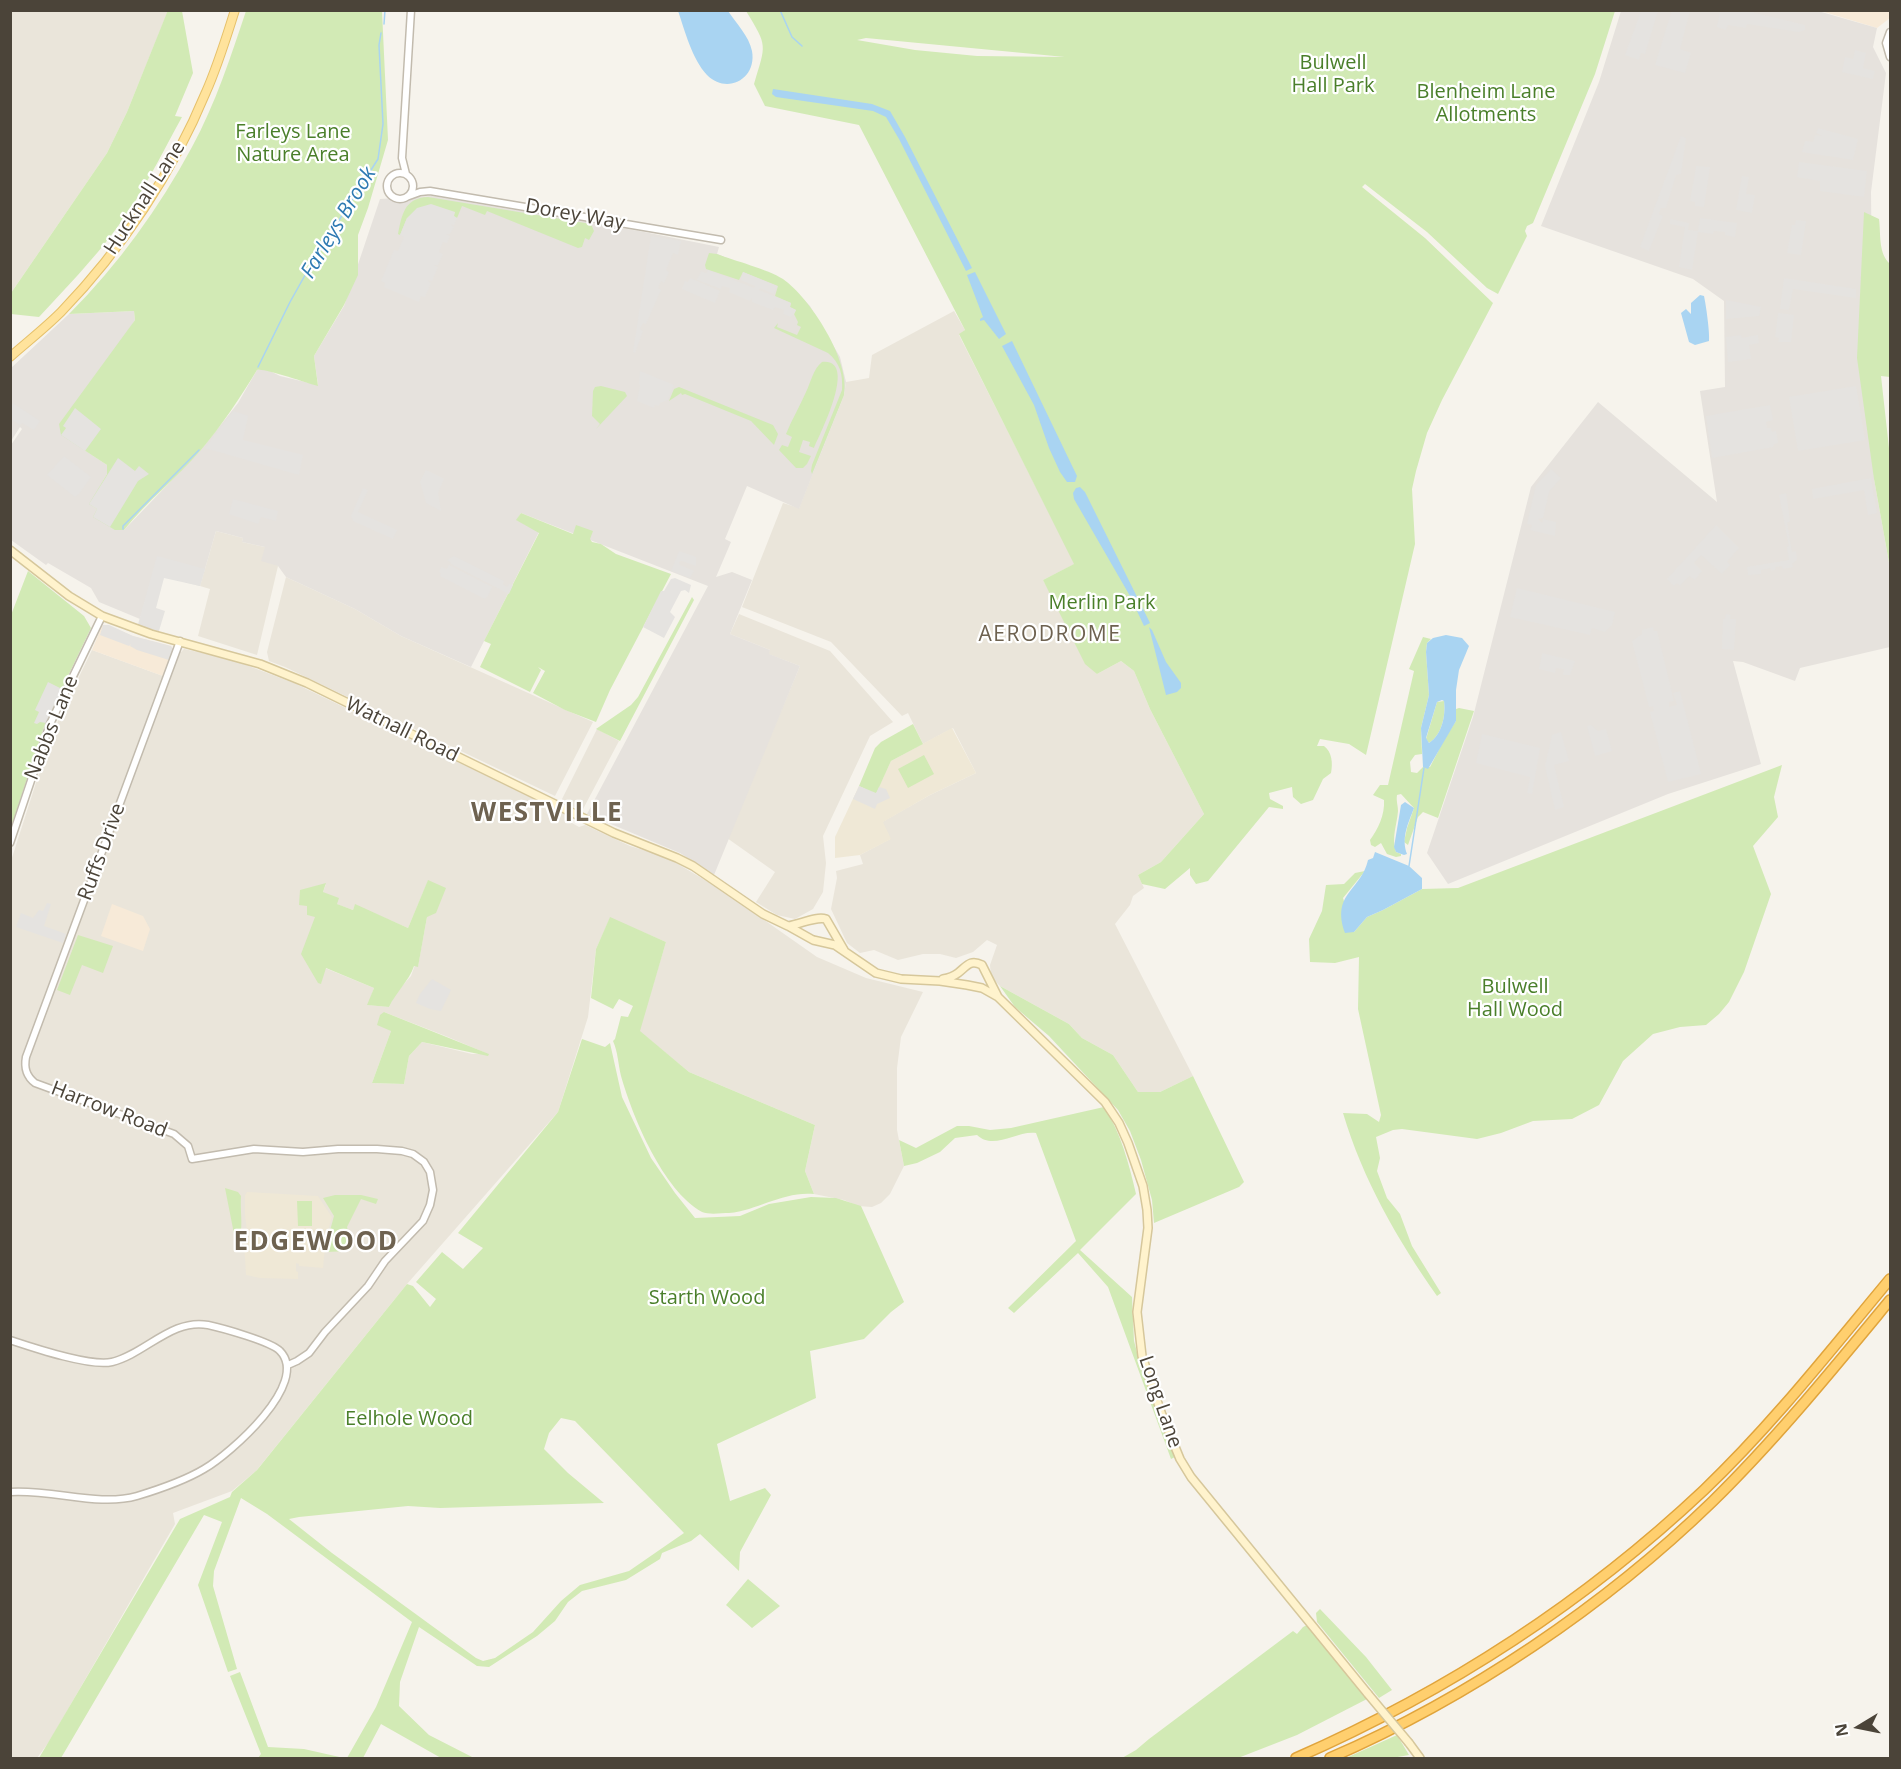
<!DOCTYPE html>
<html>
<head>
<meta charset="utf-8">
<style>
	body { margin:0 }
	#map { position:relative; width:1901px; height:1769px; overflow:hidden; background:#f6f3ec; font-family:"Open Sans",sans-serif }
	canvas { display:block }
	.frame { position:absolute; inset:0; border:12px solid #4b4439; pointer-events:none }
	.north { position:absolute; left:1829px; top:1697px; width:60px; height:60px; -webkit-text-stroke:4px #fff; paint-order:stroke; rotate:260deg; font-size:16px; font-weight:700; line-height:24px; text-align:center; color:#4b4439 }
	.north::after { content:''; display:block; margin:auto; width:21px; height:27px; background:#4b4439; clip-path:polygon(50% 0,100% 100%,50% 72%,0 100%) }
</style>
</head>
<body>
<div id="map">
<canvas width="1901" height="1769"></canvas>
<div class="frame"></div>
<div class="north">N</div>
</div>
<script>
const ctx = document.querySelector('canvas').getContext('2d');
ctx.lineJoin = 'round';
function fillPath(path, color) {
  ctx.fillStyle = color;
  ctx.fill(path, 'evenodd');
}
function trace(path, color, width, dash) {
  ctx.strokeStyle = color;
  ctx.lineWidth = width;
  ctx.lineCap = dash ? 'butt' : 'round';
  ctx.setLineDash(dash || []);
  ctx.stroke(path);
}
function drawText(font, color, halo, rows, align = 'center') {
  ctx.font = font + ' "Open Sans",sans-serif';
  ctx.lineWidth = 4.5;
  ctx.setLineDash([]);
  ctx.textBaseline = 'middle';
  ctx.strokeStyle = halo;
  ctx.fillStyle = color;
  for (const [text, x, y, turn = 0] of rows) {
    ctx.save();
    ctx.translate(x, y);
    ctx.rotate((+turn || 0) * Math.PI / 180);
    ctx.textAlign = isNaN(turn) ? turn : align;
    if (halo) ctx.strokeText(text, 0, 0);
    ctx.fillText(text, 0, 0);
    ctx.restore();
  }
}
const residential = new Path2D(`
	M11 11H168L127 112 107 153 11 293Z
	M954 311 965 330 959 335 1075 564 1043 580 1097 674 1121 661 1134 671 1150 709 1204 814 1161 862 1138 875 1144 888 1133 896 1130 905 1115 924 1193 1076 1160 1092H1138L1113 1055 1082 1038 1069 1024 1000 986 991 977 990 965 997 945 987 940 973 952 956 958 940 954H923L898 960 874 950 860 953 847 943 831 909 837 878 836 871 863 864 860 855 890 839 882 822 930 795 976 773 953 728 923 744 908 713 902 716 831 642 742 607 783 503 799 508 844 395 846 382 869 378 872 355Z
	M216 531 243 538 242 542 265 547 278 566 257 655 198 636 210 589 200 586Z
	M286 577 355 609 401 636 593 722 555 796 285 667 269 661 267 652Z
	M739 614 830 651 893 722 870 736 823 836 826 863 823 892 813 909 795 919 777 915 756 902 775 872 727 838 800 666 768 654 770 650 730 634Z
	M173 649 181 652 184 649 230 659 294 683 569 816 572 823 579 827 585 825 630 846 666 857 720 889 817 957 866 978 923 992 901 1037 897 1068V1130L904 1166 890 1194 881 1203 872 1207 858 1206 844 1200 814 1194 805 1171 815 1125 689 1072 639 1031 666 942 610 918 596 949 588 1017 558 1112 407 1284 256 1471 232 1491 173 1513 175 1524 49 1742 37 1758H11L10 864 42 764 60 716 92 650 163 676ZM428 881 427 917 418 966 415 965 411 976 395 994 389 1007 368 1005 374 988 325 968 321 983 315 916 307 915V906L326 884 323 892 336 904 353 910 355 905 408 928ZM384 1012 448 1037 488 1054H472L422 1042 409 1056 404 1084 372 1083 391 1031Z
	M597 729 619 741 582 811 562 801V799Z`);
const commercial = new Path2D(`
	M1818 10 1890 11V18L1877 28Z
	M107 625 133 636 171 646 173 649 163 676 92 650 102 626Z
	M112 904 143 916 150 929 143 951 101 936Z`);
const industrial = new Path2D(`
	M1621 11H1818L1877 28 1873 47 1886 73 1871 192 1874 479 1890 568V647L1800 668 1795 681 1743 662 1733 661 1761 764 1668 794 1448 884 1427 853 1473 717 1531 487 1598 402 1717 502 1700 391 1725 387 1724 301 1693 279 1541 226 1599 82Z
	M432 196 639 231 719 247 717 254 785 281 810 306 840 357 846 382 844 395 799 509 747 486 725 539 731 542 716 577 732 572 752 580 730 634 770 650 769 654 800 666 714 875 680 853 587 814 708 586 521 513 517 520 539 532 471 667 401 636 355 609 286 577 278 566 261 561 265 547 242 542 243 538 216 531 200 586 153 574 140 619 99 602 91 588 48 563 46 565 11 540V445L22 429 20 427 11 441V368L69 314 134 311 135 320 62 435 107 465V474L90 504 97 509 94 517 124 530 200 451 238 403 257 370 266 369 280 376 318 385 314 356 344 306 380 199Z`);
const education = new Path2D(`
	M952 728 976 773 930 795 883 822 891 839 860 855 835 858V837L859 786 876 793 891 761Z
	M247 1192 318 1196 332 1217 326 1237 323 1268 299 1266V1264L296 1263V1271L298 1272V1279L260 1278 246 1275 244 1240 250 1236 247 1231 245 1215V1195Z`);
const green = new Path2D(`
	M168 10 182 11 193 73 175 116 182 117C161 155 142 195 116 229 93 260 65 289 39 317L11 314V293L107 153 127 112Z
	M246 11H382L388 140 368 208 358 235V275L344 305 314 356 318 386C306 383 265 368 257 370 240 398 222 425 201 450 177 478 147 501 124 530H115L93 517 97 509 89 504 107 474V465L61 435 59 424 135 320 134 311 69 314C118 265 159 208 192 147 215 105 231 56 246 11Z
	M746 11H1615L1595 74 1533 223 1527 226 1525 231 1527 236 1498 294 1487 288 1427 232 1365 184 1362 187 1425 238 1493 303 1442 400 1427 433 1416 471 1412 489 1415 544 1366 755 1349 744 1320 739 1317 746H1324C1332 752 1333 763 1331 773L1323 779 1313 800 1301 804 1293 797 1292 787 1269 793 1270 799 1283 806V809L1269 807 1208 881 1196 884 1190 875V868L1165 889 1142 884 1138 875 1161 862 1204 814 1150 709 1134 671 1121 661 1097 674 1085 664 1043 580 1074 564 959 334 965 330 859 125 765 106 754 84C766 44 768 47 746 11ZM866 38 1065 57H1066L977 56 915 50 857 40Z
	M428 197 591 224 594 231 589 240 585 238 582 247 578 248 487 211 485 215 462 206 457 218 453 216 455 212 407 218 400 235 398 234C402 215 404 198 428 197Z
	M1864 212 1879 219C1881 234 1878 253 1890 264V377L1881 376 1890 457V568L1874 479 1857 358Z
	M709 253 717 254C735 261 767 269 783 279 810 298 851 361 844 395L812 474 811 471 812 465 842 390C843 374 840 363 828 353L774 328 778 323 777 327 797 335 801 327 797 325 798 322 794 314 796 310 790 307 791 303 775 296 778 286 743 272 739 280 706 269 705 265Z
	M822 362C859 358 820 434 814 448L809 446 810 442 803 440 799 452 811 456 807 464 803 468H796L779 450 782 445 788 447 792 437 786 434C792 419 800 406 806 392 811 382 813 369 822 362Z
	M601 386 625 392 627 396 596 429 600 424 592 416 593 391 595 387Z
	M679 387 773 425 778 434 774 445 751 421 685 394 682 395 681 393 669 401 674 389Z
	M521 513 573 534 576 525 593 531 590 539 592 542 601 544 616 554 671 574 610 690 596 722 565 710 533 693 545 671 538 667 541 670 530 692 480 667 491 644 484 641 539 533 516 520Z
	M28 571 84 616 91 628 45 724 11 827V615Z
	M692 597 694 600 620 741 596 729 631 705 638 697Z
	M1423 637 1431 639 1427 643 1426 652 1429 695 1421 728 1422 754 1415 755 1410 762 1411 772 1417 773 1423 767H1430L1446 736 1456 721V709L1459 708 1474 711 1438 818 1423 812 1418 817 1408 845 1404 842 1407 828 1414 808 1401 794 1397 795C1396 801 1398 805 1398 811 1397 825 1391 838 1396 852L1401 854V856L1396 857 1387 854 1381 843 1375 847 1371 845 1370 840C1378 829 1385 815 1384 800L1373 795 1380 785H1388L1414 671 1409 669Z
	M1444 701C1446 715 1442 735 1429 743L1426 739 1437 702Z
	M913 724 923 744 891 761 876 794 859 786 875 748 881 742Z
	M924 755 934 774 908 788 898 769Z
	M1782 765 1774 797 1778 817 1753 846 1771 894 1744 972 1729 1002 1719 1014 1706 1025 1680 1027 1653 1034 1623 1061 1599 1105 1572 1119 1533 1121 1501 1133 1477 1139 1402 1129 1393 1130 1376 1137 1380 1158 1377 1171 1387 1198 1400 1214 1412 1246 1441 1293 1437 1296C1397 1239 1363 1180 1343 1113L1367 1114 1379 1122 1381 1115 1358 1009 1359 957 1335 963 1310 962 1309 939 1322 911 1326 885 1344 884 1355 873 1365 871 1343 898 1354 932 1367 917 1383 910 1422 889 1458 888Z
	M428 880 446 888 436 913 427 917 418 967 414 966C409 981 396 992 389 1007L367 1005 374 988 326 968 321 984 318 983 301 954 315 917 307 915V906L299 905 300 890 326 883 323 892 339 898 337 904 353 910 355 904 408 928Z
	M610 917 666 942 640 1031 689 1072 815 1125 805 1171 814 1194C783 1191 759 1210 729 1213 722 1213 709 1215 702 1212 663 1190 633 1118 621 1076 618 1064 618 1052 613 1041L615 1039 621 1016 628 1017 633 1006 619 999 613 1009 591 998 596 949Z
	M78 935 113 946 103 973 82 965 70 995 57 990Z
	M1000 986 1069 1024 1082 1038 1113 1055 1138 1092H1160L1193 1076 1244 1182 1239 1187 1154 1223 1152 1200 1141 1160 1130 1131 1118 1110 1049 1036 1015 1007Z
	M384 1012 489 1054 488 1056 422 1042 409 1056 404 1084 372 1083 391 1031 377 1025 380 1015Z
	M582 1039 605 1047 610 1043 622 1097 651 1158 675 1193 695 1218 740 1216 769 1204 811 1197 836 1198 861 1206 904 1302 891 1312 864 1339 810 1351 816 1398 717 1444 730 1501 765 1488 771 1495 740 1552 739 1571 700 1534 691 1541 662 1553 660 1559 626 1580 582 1591 568 1602 555 1621 537 1636 489 1667 477 1666 419 1627 400 1682 399 1706 429 1735 474 1758H441L381 1724 363 1758H347L376 1707 412 1622 267 1514 241 1498 214 1571 213 1586 237 1669 228 1672 198 1585 222 1522 204 1515 61 1758H39L180 1519 230 1497 232 1492 257 1470 407 1284 413 1286 430 1307 436 1299 416 1282 442 1252 463 1269 483 1248 458 1233 558 1112ZM561 1418 575 1421 684 1533 629 1571 580 1585 561 1601 533 1632 495 1658 483 1661 476 1658 332 1553 289 1519 299 1517 408 1506 440 1508 604 1503 568 1473 544 1449 549 1433Z
	M1104 1107C1121 1133 1129 1164 1136 1194L1080 1250 1132 1297 1134 1341 1142 1371 1175 1457 1171 1459 1108 1287 1078 1253 1014 1313 1008 1308 1076 1241 1036 1133C1017 1130 994 1151 977 1135L955 1138 940 1152 917 1163 904 1166 899 1140 916 1148 957 1126H969L990 1130 1011 1128Z
	M225 1188 238 1192 241 1196C240 1210 243 1224 240 1238L235 1239Z
	M335 1195H361L378 1199 376 1204 361 1199 347 1227 349 1235 345 1246 348 1251 326 1252 328 1238 334 1216 323 1198Z
	M297 1201H312V1226H298Z
	M748 1579 780 1606 752 1628 726 1605Z
	M1320 1609 1366 1657 1392 1690 1379 1698 1317 1622 1316 1613Z
	M1309 1624 1367 1699 1297 1735 1238 1758H1122L1136 1750 1149 1739 1293 1631 1297 1634 1303 1627Z
	M240 1672 268 1747 304 1749 344 1758H258L261 1754 230 1676Z
	M1397 1735 1409 1755 1392 1758H1346Z`);
const parking = new Path2D(`
	M1672 10 1690 11 1680 49 1691 53 1685 73 1655 65Z
	M1641 11H1658L1645 54 1641 53 1639 60 1625 55Z
	M1720 11H1747L1805 25V30L1799 32 1747 24 1746 28 1728 25 1726 30 1717 27Z
	M1855 50 1866 53 1863 68 1875 71 1873 79 1842 72 1845 57 1853 59Z
	M1818 128 1858 139 1853 160 1802 152 1805 141 1813 142 1815 135 1822 136 1816 133Z
	M1681 136 1686 138 1681 174 1676 175 1666 208H1661L1659 214 1663 216 1649 251 1640 247Z
	M1799 162 1867 171 1864 197 1820 191V181L1797 177Z
	M1696 166 1710 167 1704 207 1695 206V202L1690 201Z
	M1742 176 1749 177 1746 194 1755 195 1752 213 1736 210Z
	M431 204 455 212 454 216 457 218 454 225 450 224 454 227 450 234H446L450 236 447 243 443 242 439 252 443 254 438 265H434L438 267 432 281 427 280 431 283 425 297 421 296 419 302 384 287 385 283 381 281 394 250 398 251 404 237 400 235 407 218 417 208Z
	M1700 218 1737 223 1735 237 1725 235V232L1714 231 1713 234 1698 232 1692 270 1679 267 1685 227 1670 224V219L1689 223 1688 230 1698 231Z
	M1796 220 1806 221 1801 255 1787 253 1792 225H1795Z
	M651 236 681 241 678 255 673 253 666 270 669 272 664 283 661 281 658 288 661 290 646 324 643 323 640 329 643 331 635 353 633 352Z
	M708 270 754 288 755 286 741 280 743 272 777 286 774 294 760 288 759 290 791 303 790 307 796 310 794 314 791 317 783 314 784 310 775 307 773 310 752 302V297L750 301 729 292 730 288 722 286 721 289 697 280 701 271 706 273Z
	M690 278 720 291 715 303 682 289 685 281 688 282Z
	M1784 278 1856 289V298L1793 289 1789 310 1780 309Z
	M1726 300 1761 307 1759 316 1726 319Z
	M1778 313 1794 315 1791 342H1778L1779 338 1775 337Z
	M1741 335 1742 338 1758 335 1759 343 1749 345 1751 359 1728 362 1726 337Z
	M640 371 674 385 668 400 660 403 659 406 655 405 654 408 637 401 640 385 639 384Z
	M1856 386 1865 440 1798 451 1789 397Z
	M13 403 40 421 34 430 22 423 20 425 11 419V407Z
	M1770 405 1773 420 1766 422 1767 428H1771L1772 432 1776 431 1778 443 1774 444 1773 447 1712 458 1706 416Z
	M75 408 101 429 85 451 61 435 66 428 63 426Z
	M233 411 248 416 243 440 303 455 299 475 205 448Z
	M64 456 91 477 79 494 75 497 47 475Z
	M118 458 135 471 139 466 149 474 138 481 110 527 93 517 97 509 89 504Z
	M1551 469 1561 478 1549 492 1543 518 1538 519 1542 523 1543 519 1556 522 1555 536 1530 530 1532 525 1527 524 1536 485Z
	M426 470 444 479 438 493 441 511 426 503 420 482Z
	M1871 478 1877 513 1868 515 1864 490 1813 499 1812 489Z
	M363 488 368 490 358 512 397 530 393 539 353 521 351 516Z
	M1786 493 1790 521 1787 523 1792 552 1796 551 1797 560 1792 564 1793 567 1783 569 1782 566 1776 567 1775 570 1771 571 1770 568 1761 570V574L1748 575 1747 567 1789 560 1787 547 1789 546 1779 495Z
	M233 499 278 511 276 521 261 517 258 524 229 514Z
	M1716 525 1739 548 1727 562 1730 565 1722 574 1701 555 1694 563 1702 571 1695 580 1689 576 1680 586 1677 583 1674 586 1667 579Z
	M679 551 696 557V566L682 561 679 562 680 565 694 571 690 578 671 571Z
	M157 556 205 569 200 586 164 578 156 608 165 611 158 634 137 628Z
	M454 556 504 581 503 584 507 587 509 584 513 585 509 594 451 564V563L447 560Z
	M449 565 492 587 488 596 485 599 440 576 441 573 439 572 441 567 447 569Z
	M675 578 691 585 689 593 685 590 681 591 670 612 675 617 664 638 643 627 661 591H664L671 579Z
	M1517 588 1615 612 1612 625 1605 632 1592 628 1590 635 1510 617Z
	M1726 614 1731 615 1730 619H1736L1734 650 1722 649 1723 619H1725Z
	M103 625H109L133 636 171 646 173 649 169 660 137 650 130 646 131 644 129 646 100 635Z
	M1653 627 1654 631H1657L1674 701 1669 702V707L1677 705 1673 693 1680 691 1701 774 1668 782 1650 712 1654 711 1653 706 1649 707 1632 641 1642 634V630Z
	M1542 653 1575 661 1570 675H1563L1564 669 1556 668 1555 673 1539 669Z
	M48 682 62 689 46 723 40 722 37 724 34 723 39 712 35 710Z
	M1591 725 1598 731 1606 729 1612 751 1595 756 1587 726Z
	M1561 732 1569 761 1554 765 1564 807 1555 810 1545 766 1552 735Z
	M1482 734 1540 748 1532 794 1527 793 1530 777 1476 763Z
	M859 786 876 793 879 787 886 789 890 798 877 804 875 809 853 799Z
	M47 903 51 904 44 926 66 934 63 943 16 927 21 913 33 918 39 910 43 911Z
	M432 979 451 990 441 1011 430 1009 416 1003 420 994Z`);
const water = new Path2D(`
	M678 11H728C736 23 749 36 752 51 757 79 727 95 707 75 692 59 685 31 678 11Z
	M773 89 872 104 890 111 905 137 972 268 966 271 899 139 886 117 873 111 776 97 772 94Z
	M975 272 1006 334 999 339 984 320 980 321V319L983 317 967 275Z
	M1700 295 1704 296C1706 305 1710 333 1709 341L1695 345 1689 342 1681 313 1686 309 1691 314V303Z
	M1012 341 1077 476 1075 482H1067L1060 472 1049 448 1034 405 1002 346Z
	M1080 487 1085 492 1150 623 1144 626 1130 596 1074 499 1073 493 1076 488Z
	M1149 627 1152 630 1166 662 1181 683V688L1177 692 1166 695Z
	M1446 635 1462 638 1469 646 1459 670 1456 690V721L1428 769 1423 767 1421 728 1429 695 1426 652 1427 643 1433 638ZM1442 700 1444 701C1446 715 1442 735 1429 743L1426 738 1437 702Z
	M1405 802 1414 808C1408 824 1401 838 1407 854L1404 855 1396 852 1394 847 1401 805Z
	M1375 852 1409 866 1422 878V889L1383 910 1367 917 1354 932 1345 933C1331 893 1361 891 1368 860L1373 858Z`);
const stream = new Path2D(`
	M780 10 792 37 802 46
	M384 24 385 10
	M258 367 290 302 313 261 378 159 383 124 379 45 381 33
	M123 529V526L199 450
	M1409 866 1424 768`);
const tertiary = new Path2D(`
	M1890 32 1886 43 1890 57
	M387 186a13 13 0 1 1 26 0a13 13 0 1 1-26 0Z
	M406 174 402 158 411 10
	M409 196 420 192 430 191 721 240
	M180 641 26 1057C24 1068 26 1076 35 1083L174 1134 188 1146 192 1159 254 1149 303 1152 338 1149H377L402 1151 413 1154 424 1162 430 1172 433 1190 430 1205 423 1221 385 1261 368 1286 325 1332 309 1353 297 1361 288 1365
	M10 843 50 724 102 616
	M10 1340C34 1348 90 1367 112 1362 145 1354 172 1318 208 1325 222 1328 272 1342 280 1351 311 1383 230 1454 204 1469 184 1481 160 1489 137 1496 98 1507 53 1489 10 1492`);
const secondary = new Path2D(`
	M10 550 69 596 102 616 151 634 260 664 307 683 614 833 677 858 693 866 763 914 788 926 813 940 835 945 876 973 901 979 940 981 967 985 982 988 998 997
	M788 926C801 924 816 916 826 919L844 950
	M943 979C949 978 954 976 958 973 967 966 970 959 982 965L998 997 1105 1102 1119 1123 1128 1143 1143 1186 1147 1210 1148 1228 1137 1312 1142 1356 1162 1415 1180 1459 1191 1477 1368 1694
	M1409 1743 1420 1758`);
const primary = new Path2D(`
	M10 357C27 342 45 328 61 312 122 249 173 172 206 92 218 65 226 38 235 10`);
const motorway = new Path2D(`
	M1296 1758C1446 1692 1584 1603 1704 1490 1772 1425 1830 1351 1890 1279
	M1330 1758C1468 1698 1605 1606 1713 1501 1777 1438 1833 1369 1890 1300`);
const secondaryBridge = new Path2D(`
	M1368 1694 1409 1743`);
const parkNames = [
	["Bulwell",1333,63],
	["Hall Park",1333,86],
	["Blenheim Lane",1486,92],
	["Allotments",1486,115],
	["Farleys Lane",293,132],
	["Nature Area",293,155],
	["Merlin Park",1102,603],
	["Bulwell",1515,987],
	["Hall Wood",1515,1010],
	["Starth Wood",707,1298],
	["Eelhole Wood",409,1419]
];
const streetNames = [
	["Hucknall Lane",145,198,-57],
	["Dorey Way",575,215,10],
	["Nabbs Lane",52,728,-68],
	["Watnall Road",402,730,26],
	["Ruffs Drive",102,852,-70],
	["Harrow Road",109,1110,21],
	["Long Lane",1160,1402,71]
];
const waterNames = [
	["Farleys Brook",339,223,-59]
];
const neighbourhoodNames = [
	["AERODROME",1050,635]
];
const districtNames = [
	["WESTVILLE",547,814],
	["EDGEWOOD",316,1243]
];
fillPath(residential, '#eae5da');
fillPath(commercial, '#f7ead8');
fillPath(industrial, '#e6e2dd');
fillPath(education, '#efe8d6');
fillPath(green, '#d2eab5');
fillPath(parking, '#e5e3e0');
fillPath(water, '#a9d4f2');
trace(stream, '#a9d4f2', 1.5);
trace(tertiary, '#c2bbae', 9);
trace(secondary, '#d6c79b', 10);
trace(primary, '#e6c16a', 10);
trace(motorway, '#e0a43c', 12);
trace(tertiary, '#fff', 6);
trace(secondary, '#fff3cd', 7);
trace(primary, '#ffe39c', 8);
trace(motorway, '#ffcf6e', 9);
trace(secondaryBridge, '#d6c79b', 10, []);
trace(secondaryBridge, '#fff3cd', 7);
drawText('20px', '#4a7f2a', '#fff', parkNames);
drawText('20px', '#4b4439', '#fff', streetNames);
drawText('italic 21px', '#2e7ab2', '#fff', waterNames);
ctx.letterSpacing = '1.5px';
drawText('21px', '#6e6250', '#fff', neighbourhoodNames);
ctx.letterSpacing = '0px';
ctx.letterSpacing = '1.5px';
drawText('bold 26px', '#6e6250', '#fff', districtNames);
ctx.letterSpacing = '0px';
</script>
</body>
</html>
